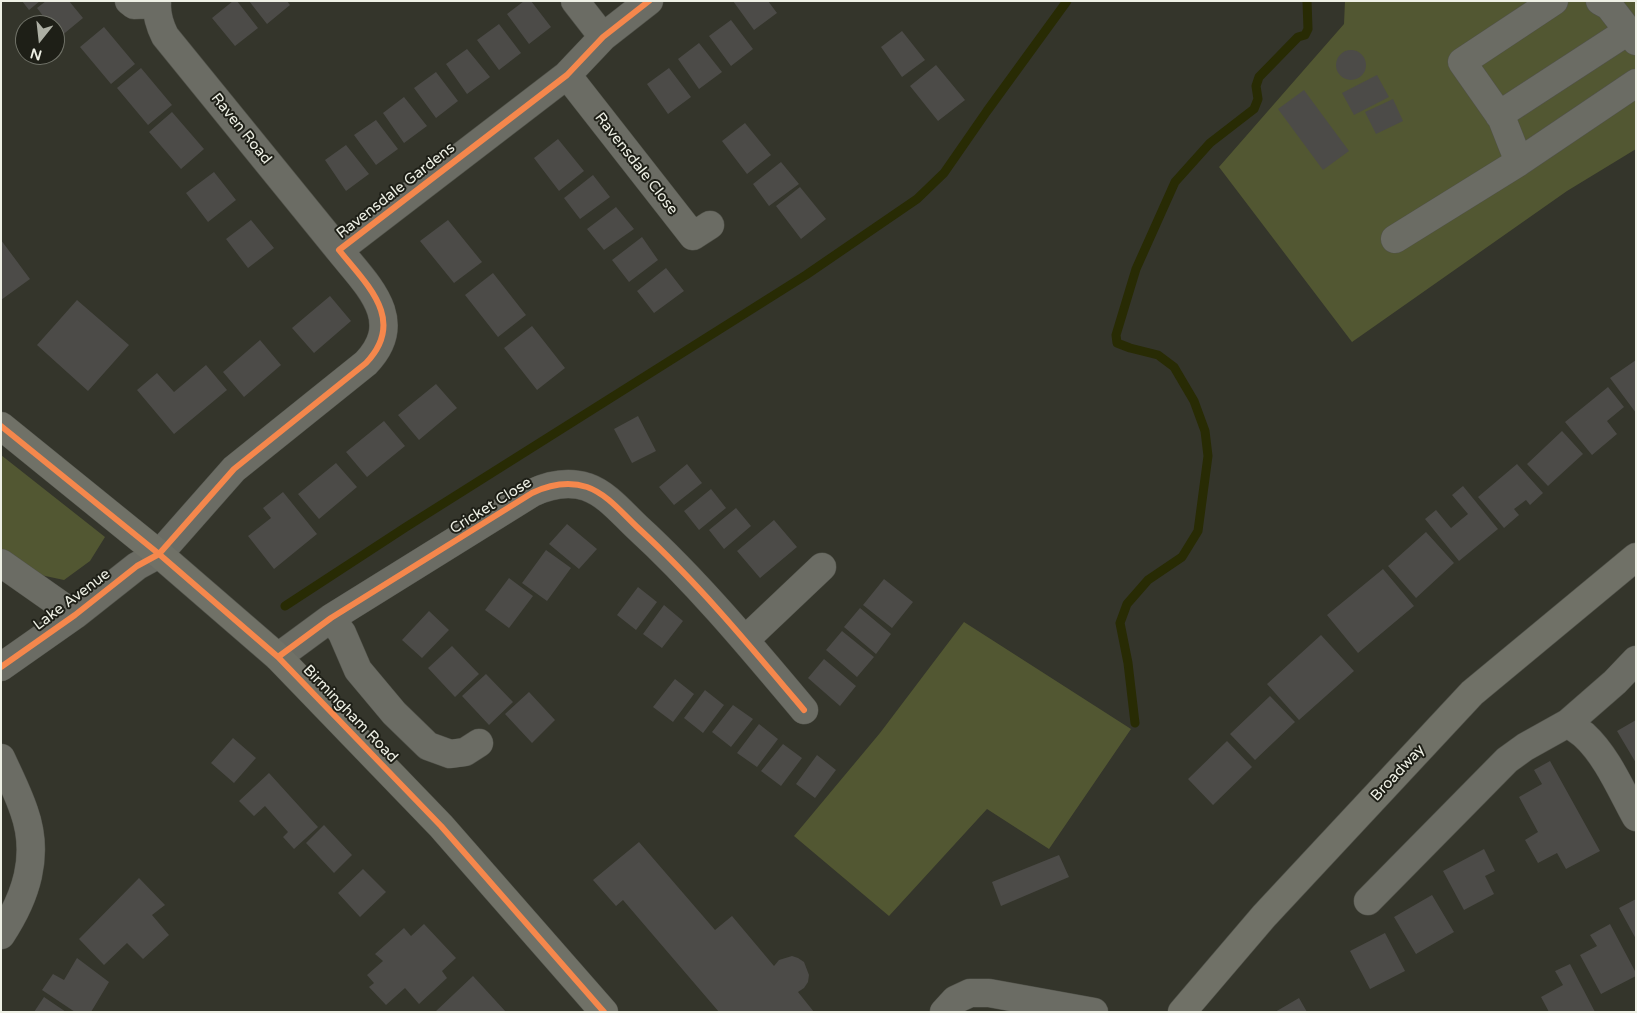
<!DOCTYPE html>
<html>
<head>
<meta charset="utf-8">
<style>
	body { margin:0 }
	#map { position:relative; width:1637px; height:1013px; overflow:hidden; background:#34352b; font-family:"Varela Round",sans-serif }
	canvas { display:block }
	.frame { position:absolute; inset:0; border:2px solid #eef0e5; pointer-events:none }
	.north { position:absolute; left:15px; top:15px; width:50px; height:50px; box-sizing:border-box; background:#1e1f17; border:1px solid #717369; border-radius:50%; rotate:196deg; font-size:14px; font-weight:700; line-height:20px; text-align:center; color:#eef0e5 }
	.north::after { content:''; display:block; margin:auto; width:18px; height:22px; background:#adafa4; clip-path:polygon(50% 0,100% 100%,50% 72%,0 100%) }
</style>
</head>
<body>
<div id="map">
<canvas width="1637" height="1013"></canvas>
<div class="frame"></div>
<div class="north">N</div>
</div>
<script>
const ctx = document.querySelector('canvas').getContext('2d');
ctx.lineJoin = 'round';
function fillPath(path, color) {
  ctx.fillStyle = color;
  ctx.fill(path, 'evenodd');
}
function trace(path, color, width, dash) {
  ctx.strokeStyle = color;
  ctx.lineWidth = width;
  ctx.lineCap = dash ? 'butt' : 'round';
  ctx.setLineDash(dash || []);
  ctx.stroke(path);
}
function drawText(font, color, halo, rows, align = 'center') {
  ctx.font = font + ' "Varela Round",sans-serif';
  ctx.lineWidth = 4;
  ctx.setLineDash([]);
  ctx.textBaseline = 'middle';
  ctx.strokeStyle = halo;
  ctx.fillStyle = color;
  for (const [text, x, y, turn = 0] of rows) {
    ctx.save();
    ctx.translate(x, y);
    ctx.rotate((+turn || 0) * Math.PI / 180);
    ctx.textAlign = isNaN(turn) ? turn : align;
    if (halo) ctx.strokeText(text, 0, 0);
    ctx.fillText(text, 0, 0);
    ctx.restore();
  }
}
const green = new Path2D(`
	M1345 1H1636V149L1567 191 1352 342 1219 167 1344 24Z
	M1 455 105 537 90 561 64 580 36 574 1 549Z
	M964 622 1131 729 1049 849 987 809 889 916 794 836 880 733Z`);
const stream = new Path2D(`
	M285 606 406 527 806 275 917 199 944 173 987 111 1067 1
	M1135 723 1128 663 1120 623 1127 604 1148 580 1182 557 1198 531 1208 456 1205 431 1194 401 1174 367 1158 355 1130 348 1117 343 1116 335 1136 269 1175 182 1210 143 1254 109 1258 99 1256 86 1259 77 1298 37 1305 35 1308 29 1307 1`);
const building = new Path2D(`
	M22 1H40L29 10Z
	M46 1H69L83 18 60 37 55 31V25H50L37 8Z
	M233 1H237L258 28 235 46 212 18Z
	M249 1H287L290 5 267 24Z
	M524 1H531L551 27 529 44 507 14Z
	M733 1H768L777 13 754 30Z
	M731 20 753 49 731 66 709 36Z
	M499 24 521 53 499 70 477 40Z
	M104 27 135 64 111 84 80 47Z
	M902 31 925 60 902 77 881 47Z
	M699 43 722 72 699 89 678 59Z
	M467 49 490 77 467 94 446 64Z
	M1336 65a15 15 0 1 1 30 0a15 15 0 1 1-30 0Z
	M936 65 965 100 938 121 910 86Z
	M141 68 172 105 148 125 117 88Z
	M669 68 691 97 668 114 647 84Z
	M436 72 458 101 436 118 414 88Z
	M1377 75 1389 97 1354 115 1342 93Z
	M1304 90 1349 151 1323 170 1278 109Z
	M404 97 427 126 404 143 383 113Z
	M1393 99 1403 121 1376 134 1365 112Z
	M172 112 204 149 181 169 149 132Z
	M376 120 398 149 376 165 354 135Z
	M745 123 771 155 747 174 722 141Z
	M558 139 584 171 559 191 534 158Z
	M346 145 369 174 346 191 325 160Z
	M781 162 799 184 769 206 753 184Z
	M214 172 236 200 208 222 186 193Z
	M593 175 610 197 580 219 564 198Z
	M800 187 826 219 801 239 776 206Z
	M616 207 634 229 604 250 587 229Z
	M251 220 274 248 248 268 226 239Z
	M448 220 482 262 454 283 420 241Z
	M642 237 658 260 629 282 612 260Z
	M1 240 30 279 1 300Z
	M666 268 684 291 654 313 637 291Z
	M493 273 526 315 498 337 465 295Z
	M330 296 351 321 314 353 292 328Z
	M77 300 129 345 88 391 37 345Z
	M532 326 565 368 537 390 504 348Z
	M260 340 281 365 244 397 223 372Z
	M1636 360V413L1610 378Z
	M206 365 227 390 174 434 137 390 157 373 174 392Z
	M436 384 457 408 419 440 398 415Z
	M1608 387 1624 407 1607 421 1617 434 1592 455 1565 422Z
	M638 416 656 451 632 463 614 429Z
	M384 421 405 446 367 477 346 452Z
	M1562 431 1583 454 1548 486 1527 464Z
	M336 463 357 487 319 519 298 494Z
	M687 464 702 483 674 505 659 487Z
	M1517 464 1543 493 1530 505 1526 500 1514 509 1519 515 1504 528 1478 497Z
	M1463 486 1498 529 1459 561 1425 519 1436 510 1451 528 1468 514 1452 495Z
	M711 489 726 508 699 530 684 511Z
	M283 492 317 534 274 569 248 536 271 518 263 508Z
	M736 508 751 526 724 549 709 530Z
	M774 520 797 547 760 578 737 551Z
	M567 524 597 549 579 569 549 544Z
	M1426 532 1454 563 1416 598 1388 566Z
	M546 550 571 568 547 601 522 583Z
	M1383 569 1414 606 1358 653 1327 615Z
	M509 578 533 596 509 628 485 610Z
	M884 579 913 602 892 628 863 605Z
	M638 587 657 602 636 630 617 615Z
	M664 605 683 621 662 648 643 634Z
	M860 608 891 634 876 654 844 627Z
	M429 611 449 630 422 658 402 640Z
	M842 631 874 657 857 677 826 650Z
	M1321 635 1354 671 1299 720 1267 684Z
	M452 646 479 674 455 697 428 668Z
	M824 659 856 686 840 706 808 678Z
	M486 674 513 702 489 725 462 696Z
	M675 679 694 694 673 722 653 707Z
	M705 690 724 705 703 733 684 718Z
	M529 692 555 720 532 743 505 714Z
	M1270 696 1295 722 1255 760 1230 734Z
	M733 705 753 719 731 747 712 732Z
	M1636 720V763L1617 731Z
	M759 724 778 739 757 767 737 753Z
	M233 738 256 758 234 783 211 763Z
	M1227 741 1252 767 1213 805 1188 779Z
	M783 744 802 758 781 786 761 771Z
	M817 755 836 770 815 798 796 784Z
	M1550 761 1600 851 1566 869 1557 853 1538 863 1525 840 1538 832 1519 797 1542 784 1534 770Z
	M269 773 318 827 294 849 283 837 288 832 265 806 254 816 239 801Z
	M324 825 352 855 334 873 306 843Z
	M639 842 715 930 732 916 774 966 779 960 792 956 798 958 804 962 809 975 808 982 804 988 798 992 814 1012H719L623 900 616 906 593 880Z
	M1484 849 1495 871 1485 876 1494 894 1464 910 1443 871Z
	M1059 855 1069 877 1001 906 992 882Z
	M363 869 386 892 360 917 338 893Z
	M139 878 165 905 152 915 169 935 143 959 127 943 104 965 79 939Z
	M1432 895 1454 932 1416 954 1394 917Z
	M1636 899V939L1619 908Z
	M424 924 456 958 442 971 447 978 419 1004 405 988 386 1005 369 987 374 983 367 975 383 961 375 954 404 928 411 936Z
	M1610 924 1636 973V976L1601 994 1580 955 1597 946 1590 935Z
	M1385 933 1405 971 1370 989 1350 951Z
	M77 958 109 982 91 1012H75L42 990 53 974 64 980Z
	M1570 964 1595 1012H1549L1541 997 1563 985 1555 971Z
	M473 976 506 1012H435Z
	M44 997 66 1012H34Z
	M1299 998 1307 1012H1275Z`);
const minor = new Path2D(`
	M129 1 134 5 157 4
	M157 1C156 14 159 24 165 36L339 250
	M575 1 603 37
	M1600 1 1609 6 1636 41
	M567 75 693 236 710 225
	M1499 115 1628 31
	M1519 162 1502 119 1462 62 1554 1
	M1395 239 1519 162 1636 83
	M1 563 75 615
	M331 618 342 633 358 670 394 713 428 746 450 754 465 752 479 743
	M745 640 822 567
	M278 657 331 618 532 493C549 485 568 481 587 487 607 494 622 513 637 527 698 583 751 647 804 710
	M1 667 75 615 137 566 159 554 234 469 366 363C407 320 367 285 339 250L567 75 603 37 649 1
	M1568 723C1573 727 1579 731 1584 735 1607 756 1621 790 1636 817
	M1 758C9 775 18 793 24 811 40 856 26 897 1 935
	M1368 901 1507 760 1525 747 1568 723 1615 682 1636 660
	M944 1012 955 1000 970 993H989L1094 1012`);
const highway = new Path2D(`
	M1 426 159 554 278 657 441 826 604 1012
	M1182 1012 1264 916 1472 693 1636 557`);
const cycleway = new Path2D(`
	M1 426 159 554 278 657 441 826 604 1012
	M278 657 331 618 532 493C549 485 568 481 587 487 607 494 622 513 637 527 698 583 751 647 804 710
	M1 667 75 615 137 566 159 554 234 469 366 363C407 320 367 285 339 250L567 75 603 37 649 1`);
const streetNames = [
	["Raven Road",241,129,51],
	["Ravensdale Close",636,164,52],
	["Ravensdale Gardens",396,191,-38],
	["Cricket Close",491,506,-32],
	["Lake Avenue",72,600,-37],
	["Birmingham Road",350,714,46],
	["Broadway",1398,773,-47]
];
fillPath(green, '#525732');
trace(stream, '#282b04', 9);
fillPath(building, '#4c4b48');
trace(minor, '#51524a', 29);
trace(highway, '#51524a', 29);
trace(minor, '#6b6c64', 28);
trace(highway, '#707167', 28);
trace(cycleway, '#f5874c', 6);
drawText('15px', '#eef0e5', '#1e1f17', streetNames);
</script>
</body>
</html>
